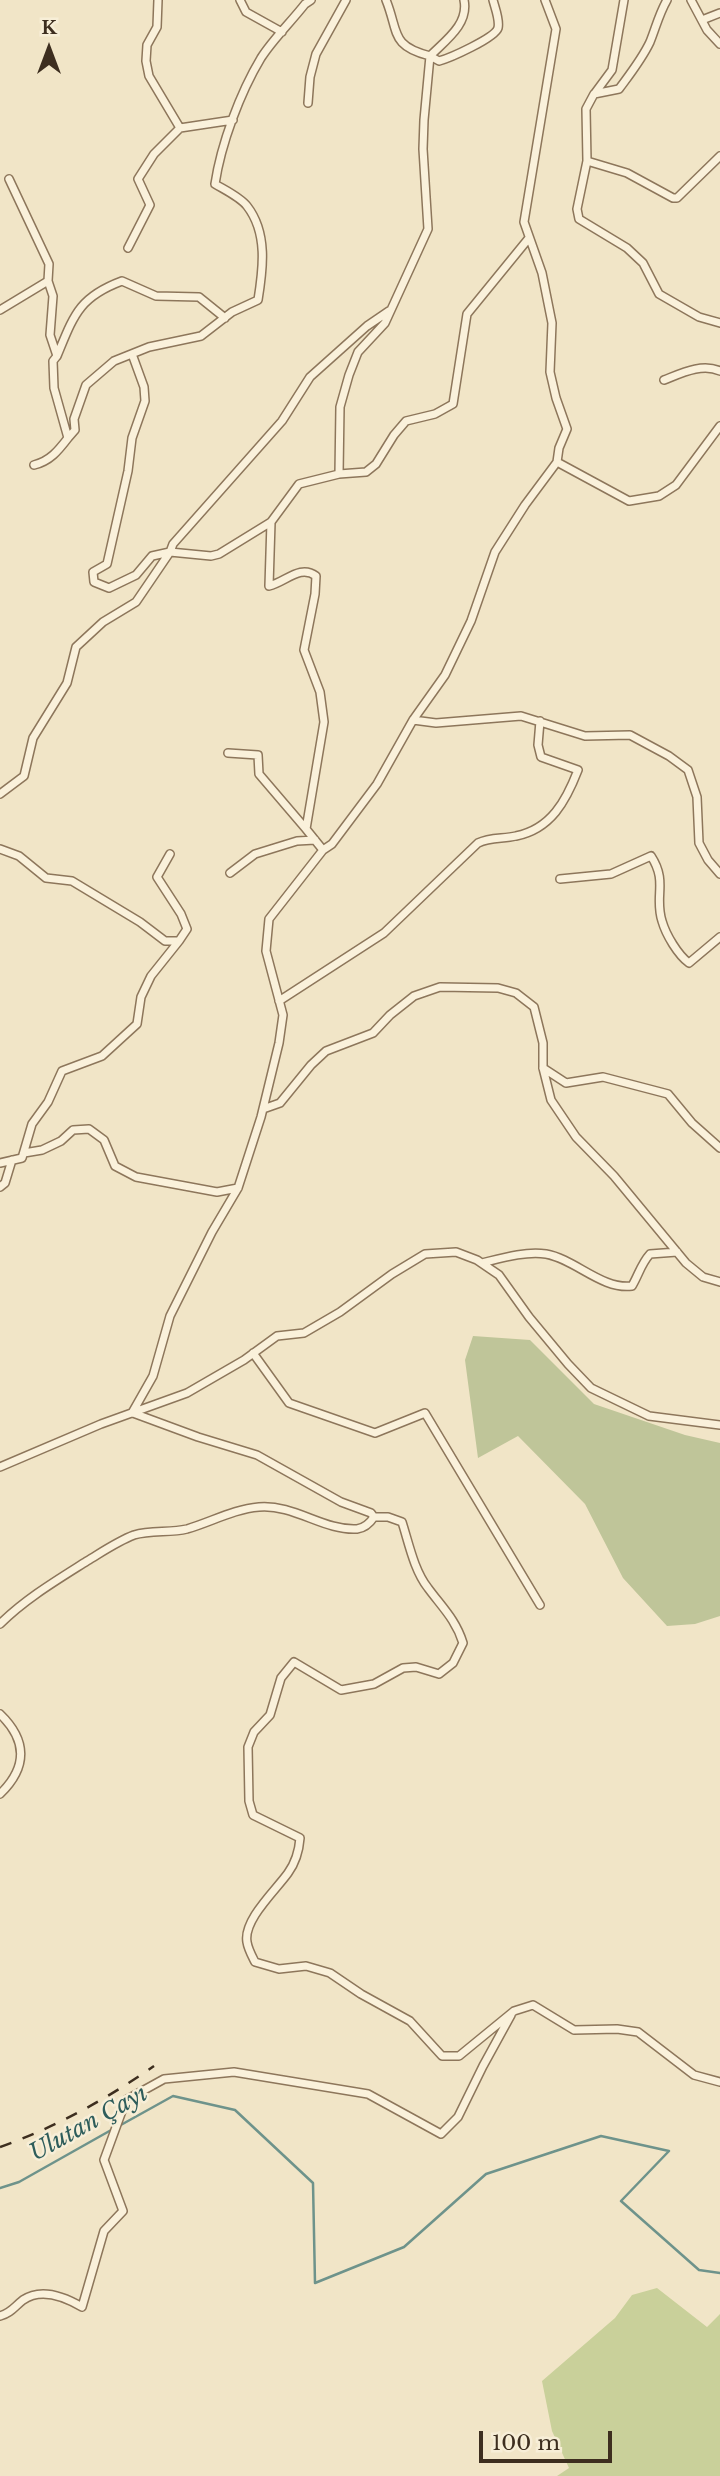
<!DOCTYPE html>
<html>
<head>
<meta charset="utf-8">
<style>
	body { margin:0 }
	#map { position:relative; width:720px; height:2476px; overflow:hidden; background:#f1e5c7; font-family:"Libre Baskerville",serif }
	canvas { display:block }
	.north { position:absolute; left:14px; top:14px; width:70px; height:70px; -webkit-text-stroke:5px #f7eed7; paint-order:stroke; rotate:0deg; font-size:19px; font-weight:700; line-height:28px; text-align:center; color:#3d2e1f }
	.north::after { content:''; display:block; margin:auto; width:24px; height:32px; background:#3d2e1f; clip-path:polygon(50% 0,100% 100%,50% 72%,0 100%) }
	.scale { position:absolute; left:479px; top:2431px; width:133px; height:32px; box-sizing:border-box; border:4px solid #3d2e1f; border-top:0; padding-left:9px; font-size:21px; line-height:24px; white-space:nowrap; color:#3d2e1f; -webkit-text-stroke:5px #f7eed7; paint-order:stroke }
</style>
</head>
<body>
<div id="map">
<canvas width="720" height="2476"></canvas>
<div class="north">K</div>
<div class="scale">100 m</div>
</div>
<script>
const ctx = document.querySelector('canvas').getContext('2d');
ctx.lineJoin = 'round';
function fillPath(path, color) {
  ctx.fillStyle = color;
  ctx.fill(path, 'evenodd');
}
function trace(path, color, width, dash) {
  ctx.strokeStyle = color;
  ctx.lineWidth = width;
  ctx.lineCap = dash ? 'butt' : 'round';
  ctx.setLineDash(dash || []);
  ctx.stroke(path);
}
function drawText(font, color, halo, rows, align = 'center') {
  ctx.font = font + ' "Libre Baskerville",serif';
  ctx.lineWidth = 5;
  ctx.setLineDash([]);
  ctx.textBaseline = 'middle';
  ctx.strokeStyle = halo;
  ctx.fillStyle = color;
  for (const [text, x, y, turn = 0] of rows) {
    ctx.save();
    ctx.translate(x, y);
    ctx.rotate((+turn || 0) * Math.PI / 180);
    ctx.textAlign = isNaN(turn) ? turn : align;
    if (halo) ctx.strokeText(text, 0, 0);
    ctx.fillText(text, 0, 0);
    ctx.restore();
  }
}
const green = new Path2D(`
	M657 2288 707 2327 720 2314V2476H557L569 2468 552 2431 542 2381 615 2318 632 2295Z`);
const cemetery = new Path2D(`
	M473 1336 530 1340 594 1404 685 1435 720 1443V1616L695 1624 667 1626 623 1578 585 1504 518 1436 478 1458 465 1360Z`);
const stream = new Path2D(`
	M119 2126 173 2096 235 2110 313 2183 315 2283 404 2247 486 2174 601 2136 669 2151 621 2201 699 2270 720 2273
	M0 2188 19 2182 113 2129`);
const minor = new Path2D(`
	M158 0 157 27 147 45 146 61 149 76 180 128
	M240 0 246 12 282 32
	M386 0C399 32 390 46 430 56 446 40 469 24 464 0
	M667 0C659 14 656 27 650 42 642 59 630 74 619 89L594 94 586 109 587 161 577 209 579 219 627 248 643 263 659 294 699 317 720 323
	M691 0 707 30 720 44
	M702 20 720 13
	M595 93 612 70 624 0
	M308 103 310 77 316 54 346 0
	M587 161 627 173 673 198H677L720 156
	M9 179 49 264 48 281 53 296 50 335 57 356 53 361 54 388 68 438 75 430 74 419 86 385 114 361 149 347 201 336 232 312 258 300C263 269 268 233 247 206 240 197 225 190 215 184 221 144 240 93 261 58 273 39 291 22 305 4L311 0
	M128 248 150 205 138 179 154 154 180 128 233 120
	M0 310 48 281
	M132 354 144 387 145 401 132 438 128 471 107 564 93 572 94 582 109 588 136 575 152 556 170 552 211 556 219 554 271 522 299 484 339 474 366 472 376 464 394 435 406 421 435 414 453 404 467 314 529 238
	M57 356C74 315 79 297 122 281L156 296 199 297 225 318
	M664 380C682 373 702 363 720 371
	M557 462 629 501 659 496 676 485 720 426
	M34 465C50 461 58 451 68 438
	M339 474 340 407 349 375 358 352 385 323 428 229 423 149 424 120 430 56 439 61C450 58 495 38 498 28 500 20 495 8 493 0
	M271 522 269 586C286 582 300 564 316 576L315 594 304 650 320 692 324 722 306 829 323 850
	M413 720 436 723 521 716 585 736 630 735 669 756 688 770 697 797 699 843 708 860 720 874
	M228 753 258 755 259 774 306 829
	M0 794 24 776 33 738 67 683 76 647 103 622 136 602 170 552 173 544 282 421 310 377 367 326 389 311
	M0 849 19 856 46 878 72 881 140 922 165 941H179L187 929 181 914 157 877 170 854
	M230 873 255 854 297 841 315 840
	M560 879 611 874 651 856C668 882 654 896 662 921 666 935 678 955 689 963L720 937
	M279 1001 384 933 478 843C490 837 503 839 516 836 551 829 566 801 578 770L541 757 538 745 540 721
	M543 1068 566 1083 603 1077 668 1094 692 1123 720 1148
	M263 1109 280 1103 311 1065 326 1051 373 1033 390 1015 414 996 440 987 498 988 516 993 534 1007 543 1043V1068L551 1100 576 1137 614 1176 686 1263 703 1277 720 1282
	M24 1153 42 1150 61 1141 73 1130 89 1129 104 1140 115 1166 136 1177 217 1192 238 1188
	M0 1163 22 1158 32 1124 48 1102 62 1071 102 1056 137 1024 141 997 151 976 179 941
	M0 1187 5 1183 12 1160
	M482 1263C502 1258 525 1251 546 1254 575 1259 602 1290 632 1286 639 1274 641 1264 650 1254L677 1252
	M253 1353 289 1403 375 1433 425 1413 540 1605
	M132 1413 153 1376 170 1316 212 1232 238 1188 261 1117 279 1043 283 1015 266 951 269 919 323 850 332 844 377 784 413 720 445 675 471 621 495 552 525 505 557 462 559 448 567 429 556 398 550 372 552 323 542 273 524 222 556 29 545 0
	M0 1467 101 1424 187 1393 244 1360 277 1336 304 1333 340 1312 392 1274 425 1254 456 1252 477 1260 499 1275 529 1317 568 1364 591 1388 649 1416 720 1425
	M374 1517H388L402 1522C409 1544 414 1570 428 1588 442 1607 456 1620 463 1643L453 1663 439 1674 416 1667 403 1668 374 1684 341 1690 294 1662 281 1678 270 1715 254 1732 248 1747 249 1801 253 1815 300 1838C299 1851 296 1862 288 1873 276 1890 243 1920 247 1942 248 1949 252 1956 255 1962L279 1969 306 1966 330 1973 361 1994 410 2021 442 2056H459L514 2011 533 2005 574 2030 617 2029 638 2032 694 2075 720 2082
	M0 1624C25 1599 57 1580 87 1561 102 1552 118 1541 134 1535 151 1530 170 1533 187 1529 211 1522 234 1509 259 1507 294 1504 324 1531 357 1529 365 1528 370 1523 374 1517L371 1513 341 1502 257 1455 198 1437 133 1413
	M0 1714C27 1740 28 1767 0 1794
	M0 2316C11 2313 14 2307 23 2300 42 2287 65 2297 82 2307L104 2231 123 2211 104 2160 126 2100 164 2079 234 2072 368 2094 441 2134 458 2117 483 2066 511 2015`);
const rail = new Path2D(`
	M0 2147C56 2127 105 2100 154 2066`);
const waterNames = [
	["Ulutan Çayı",89,2124,-29]
];
fillPath(green, '#c9d09a');
fillPath(cemetery, '#bfc599');
trace(stream, '#6e938b', 2.5);
trace(minor, '#8d765b', 10);
trace(minor, '#faf1db', 7);
trace(rail, '#3d2e1f', 2.5, [12, 12]);
drawText('italic 23px', '#2e5d5b', '#f7eed7', waterNames);
</script>
</body>
</html>
